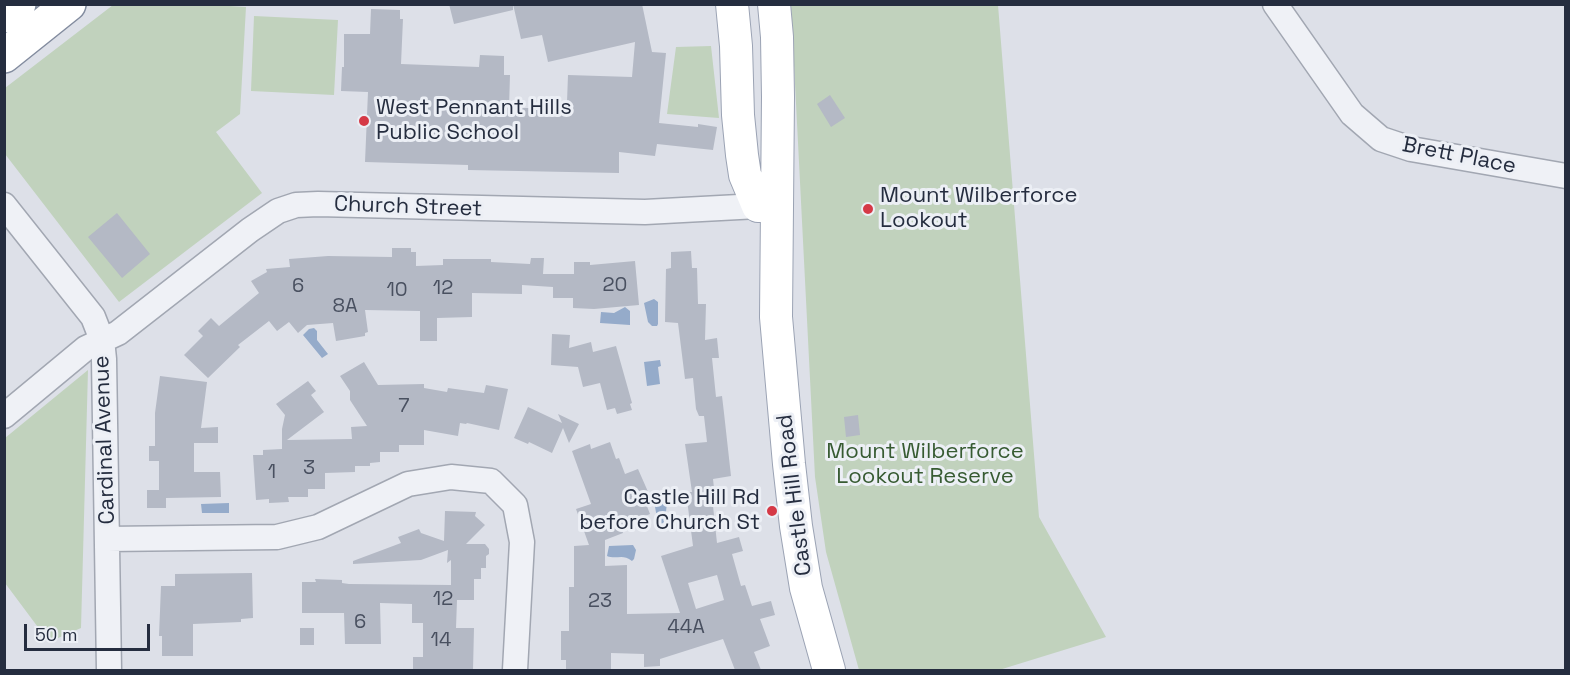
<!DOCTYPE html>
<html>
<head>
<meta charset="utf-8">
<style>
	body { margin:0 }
	#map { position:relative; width:1570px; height:675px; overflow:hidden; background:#dde0e8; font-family:"Space Grotesk",sans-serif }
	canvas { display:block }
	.frame { position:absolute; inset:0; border:6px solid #252d3f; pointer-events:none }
	.scale { position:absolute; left:24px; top:624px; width:126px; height:27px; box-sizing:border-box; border:3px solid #252d3f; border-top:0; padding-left:8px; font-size:18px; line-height:21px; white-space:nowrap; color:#252d3f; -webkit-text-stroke:4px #eceff5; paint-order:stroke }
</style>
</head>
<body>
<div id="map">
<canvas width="1570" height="675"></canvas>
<div class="frame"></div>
<div class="scale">50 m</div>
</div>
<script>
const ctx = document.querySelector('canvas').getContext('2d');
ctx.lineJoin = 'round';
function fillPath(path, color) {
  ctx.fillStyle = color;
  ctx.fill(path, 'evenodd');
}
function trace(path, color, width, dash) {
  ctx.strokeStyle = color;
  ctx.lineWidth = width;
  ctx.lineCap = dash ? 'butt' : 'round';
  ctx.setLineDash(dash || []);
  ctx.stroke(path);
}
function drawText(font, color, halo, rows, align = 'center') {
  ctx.font = font + ' "Space Grotesk",sans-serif';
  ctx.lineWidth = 6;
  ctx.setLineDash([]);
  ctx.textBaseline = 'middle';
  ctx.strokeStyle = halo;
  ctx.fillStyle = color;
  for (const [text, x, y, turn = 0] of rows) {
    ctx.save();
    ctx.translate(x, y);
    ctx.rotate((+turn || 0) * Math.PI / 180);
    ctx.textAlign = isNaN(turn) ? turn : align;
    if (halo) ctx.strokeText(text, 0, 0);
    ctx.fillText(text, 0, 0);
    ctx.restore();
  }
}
const green = new Path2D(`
	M198 4 246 7 240 114 216 132 262 193 119 302 5 154V88L113 5Z
	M791 5H998L1039 517 1106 637 999 670H859L826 552 815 477Z
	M254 16 338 20 334 95 251 91Z
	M711 46 719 118 667 114 676 47Z
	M88 370 81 628 49 642 5 583V438Z`);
const water = new Path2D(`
	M654 299 658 302V324L657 326H652L648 322 644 303Z
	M625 307 630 311V325L600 323 601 312 614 313Z
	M314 328 317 331V340L328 354 322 358 303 335 309 329Z
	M660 360 661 366 658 367 660 384 647 386 644 362Z
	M659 498 667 502 666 512 668 522 658 524 654 501Z
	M229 503V513H202L201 504Z
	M633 545 636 550 634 559 632 561C622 553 617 560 607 556L609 546Z`);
const building = new Path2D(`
	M449 4H513V10L454 24Z
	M513 4H642L652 52 666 53 659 123 698 127V124L717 127 713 150 657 144 655 156 619 152V173L468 170V165L365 162 368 92 341 91 342 67H344V34H370L371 9 400 10V19H403L401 64 479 67 480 55 504 56V75H510L509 108H553L554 102H567L568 75 632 77 635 42 548 62 542 35 521 39Z
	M830 95 845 118 831 127 817 104Z
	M117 213 150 254 122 278 88 237Z
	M392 248H411V252H416V266L443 265V259H491V262L530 264 531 258H544L543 274H574V262H590V265L635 261 639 305 594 309 573 308V298H553V287L522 285V294L472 293V317L437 318V341H420V311L365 310 368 332 365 333V336L336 341 333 323 307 325 298 333 289 322 277 331 269 321 238 345 240 347 208 378 184 355 203 336 198 331 211 318 219 326 259 293 251 281 267 272 266 269 290 267 289 259 328 256 392 257Z
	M691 251 692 268H697L698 304H706L705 340 717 338 719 358H712L716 397 722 396 724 413 731 476 713 479 716 506H713L717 543 739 537 743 551 732 554 741 586 745 585 752 606 771 601 775 615 760 619 770 646 754 652 761 670H735L723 639 660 659V666L644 667V654L611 653V670H566V660H561V631H569V587H574V546L589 545 576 509 591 504 572 451 590 444 591 449 610 442 616 459 619 458 625 474 638 469 649 494 643 496 650 514 621 526 623 533 605 540V566L627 565V614L680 613 661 556 693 546 686 492H692L685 444 707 442 704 416H699L696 409 693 378 685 379 678 323 665 322 666 269 671 268V252ZM717 575 724 600 696 609 688 583Z
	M552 334 570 335 569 348 591 342 593 352 616 346 632 403 630 404 632 410 617 414 615 408 607 410 600 383 583 387 578 367 551 365Z
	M364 362 378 385 424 384V388L447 392 448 388 484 393 486 385 508 389 499 430 467 423 466 424 460 423 458 436 424 430V445H399V452H380V462L370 463V466H355V472L325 473V489H308V497H288L289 502 269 503V499L256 500 253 455H263V450L282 449V429L285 415 276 404 308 381 316 391 311 395 324 412 287 440 352 439 351 427 367 426 350 400V391L340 376Z
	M160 376 207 382 201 428 218 427V443H194V472H220L221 497 166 498V508H147V490H159V461H149V446H155V413Z
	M528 407 562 423 558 414 579 424 569 443 563 428 552 453 529 442 528 444 514 438Z
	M858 415 860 435 846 437 844 417Z
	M445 511 476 512 475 516 485 525 466 544H485L489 549V554L486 556V568H481V579H474V600H457L456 628H474L473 670H413V657H423V623H412V604L380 603 381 644H345L344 613H302V582H316L315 579 342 580V583L349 584 451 585V560L447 563 448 550 421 560 353 564V561L401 543 398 537 419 529 421 533 444 541Z
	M252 573 253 618 241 619V622L193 624V656H162V636H159L161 586H175V574Z
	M300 628H314V645H300Z`);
const minor = new Path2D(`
	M1275 4 1352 114 1381 139 1411 149 1566 176
	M4 205 93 317 102 340 104 359 109 670
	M4 416 86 348 118 333 250 230 278 211 296 205 318 204 645 212 758 206
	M107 539 277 537 318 527 408 484 451 477 491 481 515 505 522 542 515 670`);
const major = new Path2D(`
	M732 4 736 46 738 115 742 155 745 175 758 206
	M774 4 777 37 778 97 776 317 789 464 796 526 806 588 829 670`);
const highway = new Path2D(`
	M4 16 19 4
	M4 56 69 4`);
const markers = [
	[364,121,6,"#d53946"],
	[868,209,6,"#d53946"],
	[772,511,6,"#d53946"]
];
const numberNames = [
	["20",615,286],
	["6",298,287],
	["12",443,289],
	["10",397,291],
	["8A",345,307],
	["7",404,407],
	["3",309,469],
	["1",272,473],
	["12",443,600],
	["23",600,602],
	["6",360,623],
	["44A",686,628],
	["14",441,641]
];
const poiNames = [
	["West Pennant Hills",376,108],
	["Public School",376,133],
	["Mount Wilberforce",880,196],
	["Lookout",880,221],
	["Castle Hill Rd",760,498,"right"],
	["before Church St",760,523,"right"]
];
const streetNames = [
	["Brett Place",1459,156,11],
	["Church Street",408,207,2],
	["Cardinal Avenue",105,440,-92],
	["Castle Hill Road",795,495,-97]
];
const parkNames = [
	["Mount Wilberforce",925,452],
	["Lookout Reserve",925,477]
];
fillPath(green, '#c1d2bd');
fillPath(water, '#95abca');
fillPath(building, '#b4b9c5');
trace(minor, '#a2a7b2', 27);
trace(major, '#9ba3b4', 34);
trace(highway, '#838c9f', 36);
trace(minor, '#eff1f6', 24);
trace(major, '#fff', 32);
trace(highway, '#fff', 33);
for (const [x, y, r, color] of markers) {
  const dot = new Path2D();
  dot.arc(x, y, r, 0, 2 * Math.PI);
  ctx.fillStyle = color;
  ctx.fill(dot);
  trace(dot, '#eceff5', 2);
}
drawText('20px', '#495060', null, numberNames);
drawText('22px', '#252d3f', '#eceff5', poiNames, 'left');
drawText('22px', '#252d3f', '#eceff5', streetNames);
drawText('22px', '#375b32', '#eceff5', parkNames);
</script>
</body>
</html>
